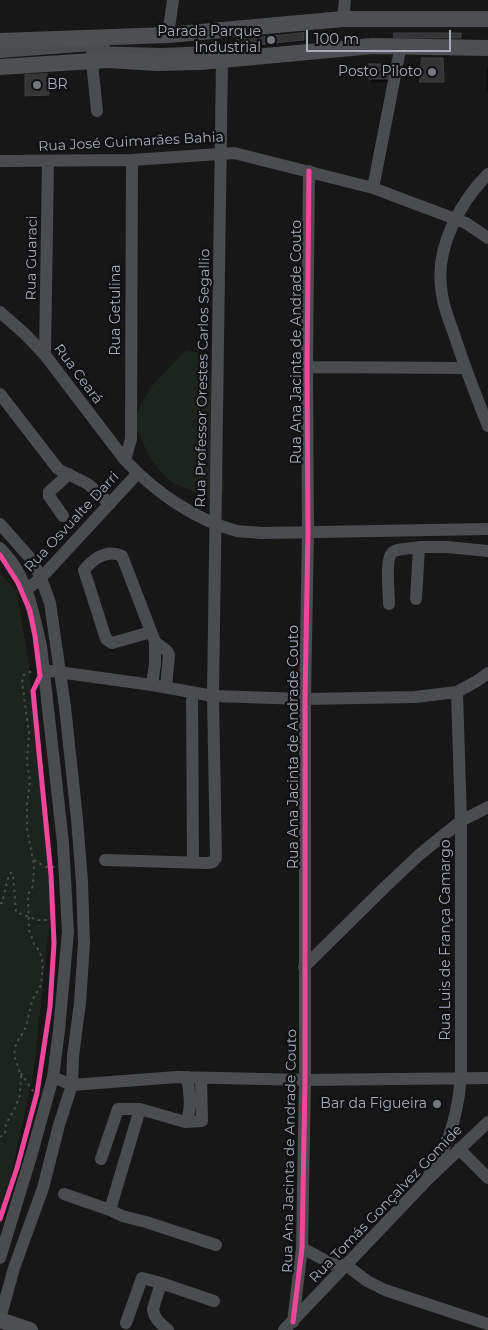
<!DOCTYPE html>
<html>
<head>
<meta charset="utf-8">
<style>
	body { margin:0 }
	#map { position:relative; width:488px; height:1330px; overflow:hidden; background:#171717; font-family:Montserrat,sans-serif }
	canvas { display:block }
	.scale { position:absolute; left:306px; top:30px; width:145px; height:22px; box-sizing:border-box; border:2px solid #a8adb8; border-top:0; padding-left:6px; font-size:15px; line-height:18px; white-space:nowrap; color:#a8adb8; -webkit-text-stroke:4px #111113; paint-order:stroke }
</style>
</head>
<body>
<div id="map">
<canvas width="488" height="1330"></canvas>
<div class="scale">100 m</div>
</div>
<script>
const ctx = document.querySelector('canvas').getContext('2d');
ctx.lineJoin = 'round';
function fill(path, color) {
  ctx.fillStyle = color;
  ctx.fill(path, 'evenodd');
}
function strokePath(path, color, width, dash) {
  ctx.strokeStyle = color;
  ctx.lineWidth = width;
  ctx.lineCap = dash ? 'butt' : 'round';
  ctx.setLineDash(dash || []);
  ctx.stroke(path);
}
function write(font, color, halo, rows, align = 'center') {
  ctx.font = font + ' Montserrat,sans-serif';
  ctx.lineWidth = 4.5;
  ctx.setLineDash([]);
  ctx.textBaseline = 'middle';
  ctx.strokeStyle = halo;
  ctx.fillStyle = color;
  for (const [text, x, y, turn = 0] of rows) {
    ctx.save();
    ctx.translate(x, y);
    ctx.rotate((+turn || 0) * Math.PI / 180);
    ctx.textAlign = isNaN(turn) ? turn : align;
    if (halo) ctx.strokeText(text, 0, 0);
    ctx.fillText(text, 0, 0);
    ctx.restore();
  }
}
fill(new Path2D(`
	M186,350L203,354L209,368L224,485L221,504L171,482L159,470L150,458L137,430V414L143,400L151,387Z
	M0,574L17,591L30,672L51,907L34,1070L0,1227Z`), '#1d241e');
fill(new Path2D(`
	M461,34V39H396L395,38Z
	M304,36V41L240,48L239,46Z
	M443,59L444,83H422L421,82Z
	M370,65H388L390,69V82L372,83L370,79Z
	M487,67H488V92L486,89Z
	M47,75L49,96L27,97L26,95Z`), '#0007');
const building = new Path2D(`
	M304,33V40L238,47L237,40Z
	M394,33H461V38H394Z
	M422,58H443L444,82H420Z
	M368,64H388L389,79H369Z
	M47,74L49,95L25,96V75Z`);
fill(building, '#353536');
strokePath(building, '#3f4043', 1);
strokePath(new Path2D(`
	M34,860L46,867H55
	M0,903H2L9,874L11,873L13,874L16,912L38,920H53
	M21,1073L32,1090L38,1093
	M0,1137L5,1134L6,1124L15,1108L20,1095L21,1076L14,1055L16,1044L26,1027L32,1001L41,985L43,964L40,952L34,944L29,930L28,894L33,886L34,865L27,829V805L30,781L27,762L29,733L22,682L24,675L32,671`), '#4d4e52', 2, [2.5, 4]);
strokePath(new Path2D(`
	M343,19L345,0
	M168,35L173,0
	M0,52L104,44
	M92,52L162,54L235,51
	M92,62L97,111
	M0,161L132,160L234,153L373,188L466,223L488,238
	M488,174C461,201 436,246 441,286C442,302 448,318 454,334C464,365 476,396 488,426
	M373,188L401,45
	M0,312L25,334L45,355L125,460C155,492 195,520 237,531C245,532 253,532 261,533L488,529
	M45,355L48,162
	M307,367L465,368
	M0,394L58,469L88,484L110,504
	M125,460L131,439L132,160
	M63,516L49,496V492L69,474
	M0,524L31,559L41,578L50,603L65,707L77,819L82,882L84,943L80,1003L73,1056L72,1085L59,1125L43,1188L14,1268L0,1319
	M0,548C6,555 13,562 17,570C30,593 35,620 41,646L63,843L68,932L59,1030L53,1077L32,1153L0,1258
	M26,590L41,578L138,473
	M416,599L419,547H447L488,551
	M389,604C389,594 385,559 392,553C397,548 412,549 419,547
	M151,632L112,643L106,639L84,570C94,558 107,549 122,556L155,642V664L152,685
	M155,642L167,651L169,655L166,687
	M51,671L152,685L213,696L305,699L415,697L457,692L477,681L488,673
	M192,692L193,863
	M105,860L207,863L213,862L216,858L213,696L222,60
	M304,967L384,888L419,855L461,821L488,807
	M53,1077L72,1085L177,1077L305,1080L488,1078
	M201,1078L202,1121L185,1122L140,1109L110,1210L122,1216L146,1222L216,1245
	M185,1122C193,1111 189,1090 187,1077
	M459,1149L488,1178
	M101,1159L118,1109H140
	M426,1181C433,1168 440,1156 446,1143C455,1123 459,1098 461,1077V821L457,692
	M64,1194L110,1210
	M302,1248L332,1264L346,1265L367,1281L385,1290L488,1324
	M293,1322L302,1248L305,1080V699L308,532L307,367L309,171
	M126,1323L142,1278L161,1283
	M168,1330C161,1324 154,1319 153,1309L161,1283L214,1301
	M284,1330L426,1181L488,1122`), '#4b4c50', 12);
strokePath(new Path2D(`
	M0,41L168,35L343,19H488
	M0,67L108,60L157,63L200,62L373,46L488,48
	M0,1320L30,1330`), '#4d4f52', 16);
strokePath(new Path2D(`
	M0,555L18,583L30,611L35,636L40,676L33,691L51,875L54,943L50,1007L37,1093L17,1168L0,1219
	M293,1322L302,1248L305,1080V699L308,532L307,367L309,171`), '#ed469a', 5);
for (const [x, y, r, color] of [
	[271,40,5,"#757880"],
	[432,72,5,"#757880"],
	[37,85,5,"#757880"],
	[437,1104,5,"#757880"]
]) {
  const dot = new Path2D();
  dot.arc(x, y, r, 0, 2 * Math.PI);
  ctx.fillStyle = color;
  ctx.fill(dot);
  strokePath(dot, '#111113', 2);
}
write('14px', '#a8adb8', '#111113', [
	["Parada Parque",261,32],
	["Industrial",261,48],
	["Posto Piloto",422,72],
	["BR",47,85,"left"],
	["Bar da Figueira",427,1104]
], 'right');
write('14px', '#a8adb8', '#111113', [
	["Rua José Guimarães Bahia",131,142,-3],
	["Rua Guaraci",32,258,-89],
	["Rua Getulina",116,310,-90],
	["Rua Ana Jacinta de Andrade Couto",297,342,-90],
	["Rua Ceará",78,374,53],
	["Rua Professor Orestes Carlos Segallio",203,378,-89],
	["Rua Osvualte Darri",72,522,-47],
	["Rua Ana Jacinta de Andrade Couto",294,747,-90],
	["Rua Luis de França Camargo",446,940,-90],
	["Rua Ana Jacinta de Andrade Couto",290,1151,-89],
	["Rua Tomás Gonçalvez Gomide",386,1204,-46]
]);
</script>
</body>
</html>
